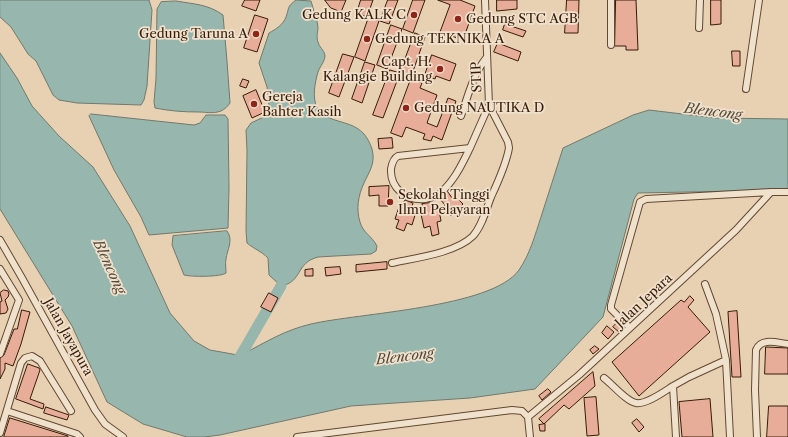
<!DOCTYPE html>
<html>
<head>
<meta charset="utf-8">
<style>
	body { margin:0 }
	canvas { display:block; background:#e8d1b2 }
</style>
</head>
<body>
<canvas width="788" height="437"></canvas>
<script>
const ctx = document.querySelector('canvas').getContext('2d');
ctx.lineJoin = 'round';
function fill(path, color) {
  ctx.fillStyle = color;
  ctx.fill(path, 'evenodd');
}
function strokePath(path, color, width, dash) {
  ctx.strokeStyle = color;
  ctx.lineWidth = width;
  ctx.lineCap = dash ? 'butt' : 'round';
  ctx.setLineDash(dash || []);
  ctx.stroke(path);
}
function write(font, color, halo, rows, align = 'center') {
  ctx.font = font + ' "Libre Caslon Text",serif';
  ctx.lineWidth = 3.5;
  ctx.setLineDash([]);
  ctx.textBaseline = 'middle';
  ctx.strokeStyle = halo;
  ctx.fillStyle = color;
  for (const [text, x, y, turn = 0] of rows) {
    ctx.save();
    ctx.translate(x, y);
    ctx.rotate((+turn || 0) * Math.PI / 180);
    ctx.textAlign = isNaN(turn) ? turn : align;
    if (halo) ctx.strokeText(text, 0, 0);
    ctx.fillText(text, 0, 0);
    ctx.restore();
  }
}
const water = new Path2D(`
	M0,0H149L152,10L147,86L144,100L141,105L77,103L59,100L53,95L36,61L28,54L11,27L0,17Z
	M296,0L311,1C313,9 317,18 318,27C318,32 316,37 318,42C319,47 324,50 325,55C325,62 320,66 318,72C315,82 312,98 317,107C330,129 361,114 372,149C376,163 369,172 364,183C358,196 356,209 360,222C363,233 372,236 377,246L376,251L371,254L318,257C295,263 303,282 281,286L269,275L268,258C261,251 254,249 247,243L246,231L247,150L246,130L251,123L268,115L269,105L267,87L259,63L269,33C276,29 283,25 286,17C290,6 286,8 296,0Z
	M176,1C193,4 208,4 223,15L227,61L230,103C227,107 225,109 221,111C213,114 206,112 199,112C183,112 170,111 155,108L154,102L156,78L157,9L161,2Z
	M0,53L17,78L32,106L59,136L93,167L130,226L170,313L194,341L210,350L238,355L243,354C266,342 285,330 311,324C358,313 492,308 519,270C530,254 535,235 541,217C548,194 556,171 563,148L633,115L649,110L716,118L788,119V190L638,193L634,199L603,317L535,389L470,398L351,406L220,435L204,437H187L143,424L107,402L72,326L0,209Z
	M91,114L194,125L200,123L206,115H225L228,119L229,187L228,228L149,235L141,217L114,170L89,116Z
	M227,231C234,240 227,250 226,259C225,264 226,268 226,273C221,277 192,277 184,275L172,245L173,236Z`);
fill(water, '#97b7ae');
strokePath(water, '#71796c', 1);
strokePath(new Path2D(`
	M234,367L281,286`), '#97b7ae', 11);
const building = new Path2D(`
	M245,0H260L256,11L242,6Z
	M325,0H346L341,12L331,8Z
	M361,0H373L367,17L357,13Z
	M388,0H398L389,24L380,21Z
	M413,0H425L413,33L403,29Z
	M438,0H460L475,6L463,40L440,32L450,5Z
	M497,0H517V9L497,11Z
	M567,0H579L578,33H565Z
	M616,0H636L638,50H626V46H615Z
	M711,0H721V24L711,25Z
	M255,15L268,19L257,52L244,48Z
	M369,17L379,21L365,61L355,57Z
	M505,24L526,31L523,37L503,30Z
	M391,25L402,29L387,69L377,65Z
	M415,33L425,37L411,77L400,73Z
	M498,43L521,52L518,61L494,52Z
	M732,51H740V66H733Z
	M343,54L354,57L339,97L329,93Z
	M432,55L456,64L450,81L436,76L435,79L425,75Z
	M365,62L375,65L362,103L352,99Z
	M390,70L400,73L383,118L373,115Z
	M243,79L249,81L246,88L240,86Z
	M411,79L422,83L420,88L437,95L427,123L437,127L448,98L456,101L442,140L433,136L431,141L423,139L425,134L406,127L402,137L391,133Z
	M256,90L265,112L252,118L243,96Z
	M392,138L393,148L379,149L378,139Z
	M389,186L388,206H379V195L369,196V187Z
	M448,192L452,198L455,196L463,204L451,216L443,207L445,205L440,199Z
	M405,200L413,203L411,210L416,212L412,225L407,223L404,231L396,228L399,220L395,219L399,207L402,208Z
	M430,203L432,211L439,210L441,221L437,222L439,234L432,236L430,226L424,228L421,214L425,215L422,204Z
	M387,262V269L356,272V265Z
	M340,267L341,274L326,276L325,268Z
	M313,269V276H305V270Z
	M4,290L8,291L9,294L8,297L5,300L8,309L6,313L0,314V302L2,301L0,293Z
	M269,293L278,298L271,312L261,307Z
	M690,296L694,300L688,307L710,332L639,396L612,362L681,300L684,302Z
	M22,310L30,312L21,344L13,366L5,363V369L0,379V358L4,355L14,329H17Z
	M737,311L741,377H732L728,312Z
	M618,322L623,328L619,332L613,327Z
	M607,326L614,332L608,339L602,333Z
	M595,346L599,349L593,354L590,350Z
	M766,347L788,348V374H765Z
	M28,364L39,368L40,370L30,399L44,404L43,409L16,399Z
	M593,372L595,386L569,409L564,405L544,424L539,419Z
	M548,389L551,392L542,400L539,396Z
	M596,397L599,435L587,436L584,398Z
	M710,399L713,437H682L679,402Z
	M769,406H788V437H767Z
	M46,407L69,415L67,420L44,413Z
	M10,418L68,436V437H4Z
	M637,419L644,427L639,432L632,423Z
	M545,424V431H540L539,425Z`);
fill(building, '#e7ad98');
strokePath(building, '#371b08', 1);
const minor = new Path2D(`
	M611,0V45
	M699,28L700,0
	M746,89L759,0
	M461,116C468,96 473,74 487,57
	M470,148C462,164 454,182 439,194C436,197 430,198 425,199C406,201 390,188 391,169C392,163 394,158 398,156L470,148L489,105L485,0
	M0,240L22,278L95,410L105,424L123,437
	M392,263C415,258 456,253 473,236C482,226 486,210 491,197C498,182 506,165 509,148L508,142L489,105
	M0,269L19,300L0,354
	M705,284L716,314L726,360L730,437
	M630,328L611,309V305L640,202L646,199L771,192
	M604,378C612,384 627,402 636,403C646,405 665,391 673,386
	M7,411L77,434L80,437
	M0,433L21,363L25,358L32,356L40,361L71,411
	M297,437L512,410L522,411L528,417
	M530,437L528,417L579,375L736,230L771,192H788
	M676,437L673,386L689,377L726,360
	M757,437L755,390L756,350C761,337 778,343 788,344`);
strokePath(minor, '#634832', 8);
strokePath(minor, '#f0e1cd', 6);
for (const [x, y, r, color] of [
	[414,15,4,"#8f2418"],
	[458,19,4,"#8f2418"],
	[256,34,4,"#8f2418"],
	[367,39,4,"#8f2418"],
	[440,69,4,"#8f2418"],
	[254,104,4,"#8f2418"],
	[406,108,4,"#8f2418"],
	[390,202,4,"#8f2418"]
]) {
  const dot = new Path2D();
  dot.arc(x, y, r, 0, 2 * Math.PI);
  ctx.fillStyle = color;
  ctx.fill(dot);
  strokePath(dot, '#f0e1cd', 1.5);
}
write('13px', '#371b08', '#f0e1cd', [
	["Gedung KALK C",406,15,"right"],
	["Gedung STC AGB",466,19],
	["Gedung Taruna A",248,34,"right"],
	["Gedung TEKNIKA A",375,39],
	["Capt. H.",432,62,"right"],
	["Kalangie Building",432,77,"right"],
	["Gereja",262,97],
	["Bahter Kasih",262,112],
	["Gedung NAUTIKA D",414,108],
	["Sekolah Tinggi",398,195],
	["Ilmu Pelayaran",398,210]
], 'left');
write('13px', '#371b08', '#f0e1cd', [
	["STIP",477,77,-93],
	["Jalan Jepara",644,301,-43],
	["Jalan Jayapura",68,337,61]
]);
write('italic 14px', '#544a3a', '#f0e1cd', [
	["Blencong",713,112,7],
	["Blencong",109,267,65],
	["Blencong",405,357,-7]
]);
</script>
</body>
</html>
